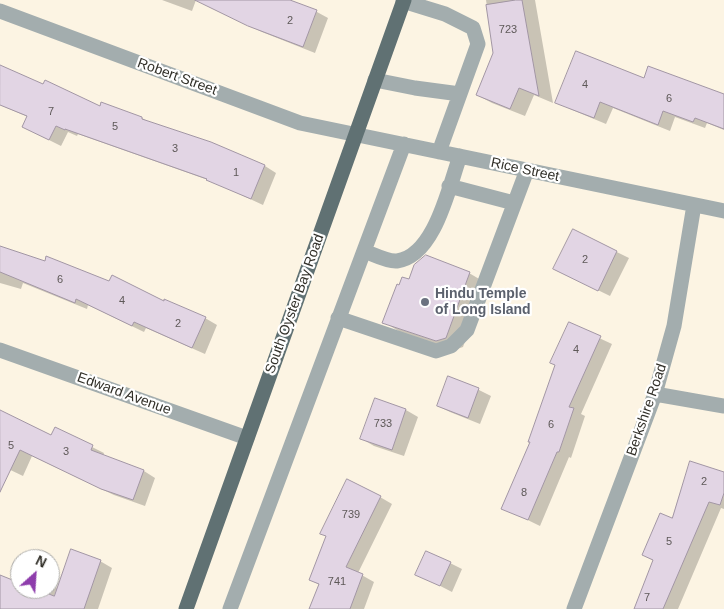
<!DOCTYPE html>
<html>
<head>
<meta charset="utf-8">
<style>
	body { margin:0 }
	#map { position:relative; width:724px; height:609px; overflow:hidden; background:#fcf4e3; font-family:Arial,sans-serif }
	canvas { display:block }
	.north { position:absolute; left:10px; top:549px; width:50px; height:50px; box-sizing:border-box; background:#fff; border:1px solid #adaca9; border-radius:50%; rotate:26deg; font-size:14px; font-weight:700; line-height:20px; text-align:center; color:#323029 }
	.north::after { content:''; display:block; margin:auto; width:18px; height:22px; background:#8e3dac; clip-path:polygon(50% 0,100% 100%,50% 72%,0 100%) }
</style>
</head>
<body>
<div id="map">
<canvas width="724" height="609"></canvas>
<div class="north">N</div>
</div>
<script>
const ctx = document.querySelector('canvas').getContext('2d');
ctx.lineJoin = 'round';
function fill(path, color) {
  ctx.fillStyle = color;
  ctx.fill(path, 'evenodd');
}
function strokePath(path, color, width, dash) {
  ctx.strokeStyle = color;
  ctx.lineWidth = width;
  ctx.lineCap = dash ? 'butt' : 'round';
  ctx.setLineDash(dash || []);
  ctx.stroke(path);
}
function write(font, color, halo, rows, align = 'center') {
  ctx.font = font + ' Arial,sans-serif';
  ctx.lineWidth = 4.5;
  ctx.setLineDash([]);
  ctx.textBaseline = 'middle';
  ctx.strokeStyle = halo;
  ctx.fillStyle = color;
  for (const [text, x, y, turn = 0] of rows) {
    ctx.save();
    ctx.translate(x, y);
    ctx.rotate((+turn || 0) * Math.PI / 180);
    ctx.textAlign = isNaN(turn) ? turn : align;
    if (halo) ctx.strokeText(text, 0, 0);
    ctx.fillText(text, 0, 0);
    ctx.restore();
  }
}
fill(new Path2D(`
	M162,0H287L317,12L328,18L315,53L262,32L196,0L192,11Z
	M486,0H535L553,103L534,95L525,116L492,103L477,95L494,53Z
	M0,67L100,108L142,118L149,122L211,143L265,166L276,173L263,205L211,181L78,134L77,136L68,132L61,146L35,133L28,117L0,105Z
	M645,80L724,96V130L707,123L705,128L675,117L670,131L613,108L606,124L570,109L558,102Z
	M574,231L629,258L610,296L567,275Z
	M0,247L164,302L205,318L217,325L205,354L146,328L144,332L88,305L87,309L23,283L21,289L0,283Z
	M469,273L486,283L463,347L454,350L400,332L384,322L409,281Z
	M569,324L612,344L581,414L585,416L571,458L569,457L540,526L503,508L532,442Z
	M449,378L479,390L491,396L480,424L450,412L438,406Z
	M376,400L406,410L418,417L404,456L374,446L362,439Z
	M0,412L52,437L56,429L104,453L103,456L144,471L155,478L145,506L114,495L32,456L23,476L0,465Z
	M724,473V509L721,508L678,609H635L654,561L643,555L673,520Z
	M380,497L392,504L358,573L374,582L364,609H311L320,585L310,580Z
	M100,561L112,568L98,609H0V577L20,584V589H50V585L58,588Z
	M450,563L462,569L452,592L417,574Z`), '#0003');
const building = new Path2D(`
	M195,0H290L317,10L303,47L248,26Z
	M516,0H522L539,96L519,88L510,109L476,95L493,53L486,5Z
	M576,51L644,78L648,66L724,94V129L695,118L693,122L663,111L658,125L600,102L594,118L555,103Z
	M0,65L43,84L45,80L100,106L101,102L142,117V119L211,142L265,165L251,199L206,180L207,179L65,129V130L56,126L49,140L22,127L27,116L0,105Z
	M573,229L617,251L598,291L553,269Z
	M0,246L45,261L46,256L109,281L112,275L164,301V299L206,317L192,348L134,322L132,326L76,299L75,303L0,272Z
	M426,255L470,272L446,338L436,341L382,323L397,284L399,285L402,277L409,279L414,265Z
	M569,322L601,336L569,407L574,408L559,452H557L528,520L501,509L530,442H528L555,365L550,363Z
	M448,376L479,388L468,418L437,406Z
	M375,398L406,409L392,450L360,439Z
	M0,410L51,435L55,427L93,445L91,450L144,470L133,500L101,489L20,450L0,492Z
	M690,461L724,472V493L720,505L709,502L663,609H634L653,560L642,555L660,513L672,518Z
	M347,479L381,496L346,567L363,574L350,609H309L319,584L309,580L326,536L320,534Z
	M71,549L101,560L84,609H0V575L20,583V589H36L54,596Z
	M426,551L451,562L440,586L415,575Z`);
fill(building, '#e2d5e4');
strokePath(building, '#a296a4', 1);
strokePath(new Path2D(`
	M403,1L445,14L473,28L478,44L439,152
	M0,11L300,123L724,211
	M375,80L415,88L460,94
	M449,186L514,203
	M364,251C373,254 387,262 397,261C435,256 449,186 460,156
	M338,318L436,351L451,346L467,330L527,170
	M0,350L247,438
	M655,394L724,406
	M230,609L404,144
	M574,609L655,394L674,326L694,205`), '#a3adae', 15);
strokePath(new Path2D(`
	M186,609L404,0`), '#607173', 15);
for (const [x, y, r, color] of [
	[425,302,5,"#6b7280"]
]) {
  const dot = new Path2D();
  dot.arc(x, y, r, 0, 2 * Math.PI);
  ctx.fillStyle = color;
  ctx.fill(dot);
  strokePath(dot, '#fff', 2);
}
write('11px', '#5e5958', null, [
	["2",290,21],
	["723",508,30],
	["4",585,85],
	["6",669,99],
	["7",51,112],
	["5",115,127],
	["3",175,149],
	["1",236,173],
	["2",585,260],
	["6",60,280],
	["4",122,301],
	["2",178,324],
	["4",576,350],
	["733",383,424],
	["6",551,425],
	["5",11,446],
	["3",66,452],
	["2",704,482],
	["8",524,493],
	["739",351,515],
	["5",669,542],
	["741",337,582],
	["7",647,598]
]);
write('14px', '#323029', '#fff', [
	["Robert Street",177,77,20],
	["Rice Street",525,170,12],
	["South Oyster Bay Road",295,304,-70],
	["Edward Avenue",124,394,20],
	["Berkshire Road",647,410,-71]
]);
write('bold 14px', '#5b616d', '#fff', [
	["Hindu Temple",435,294],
	["of Long Island",435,310]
], 'left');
</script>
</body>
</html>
